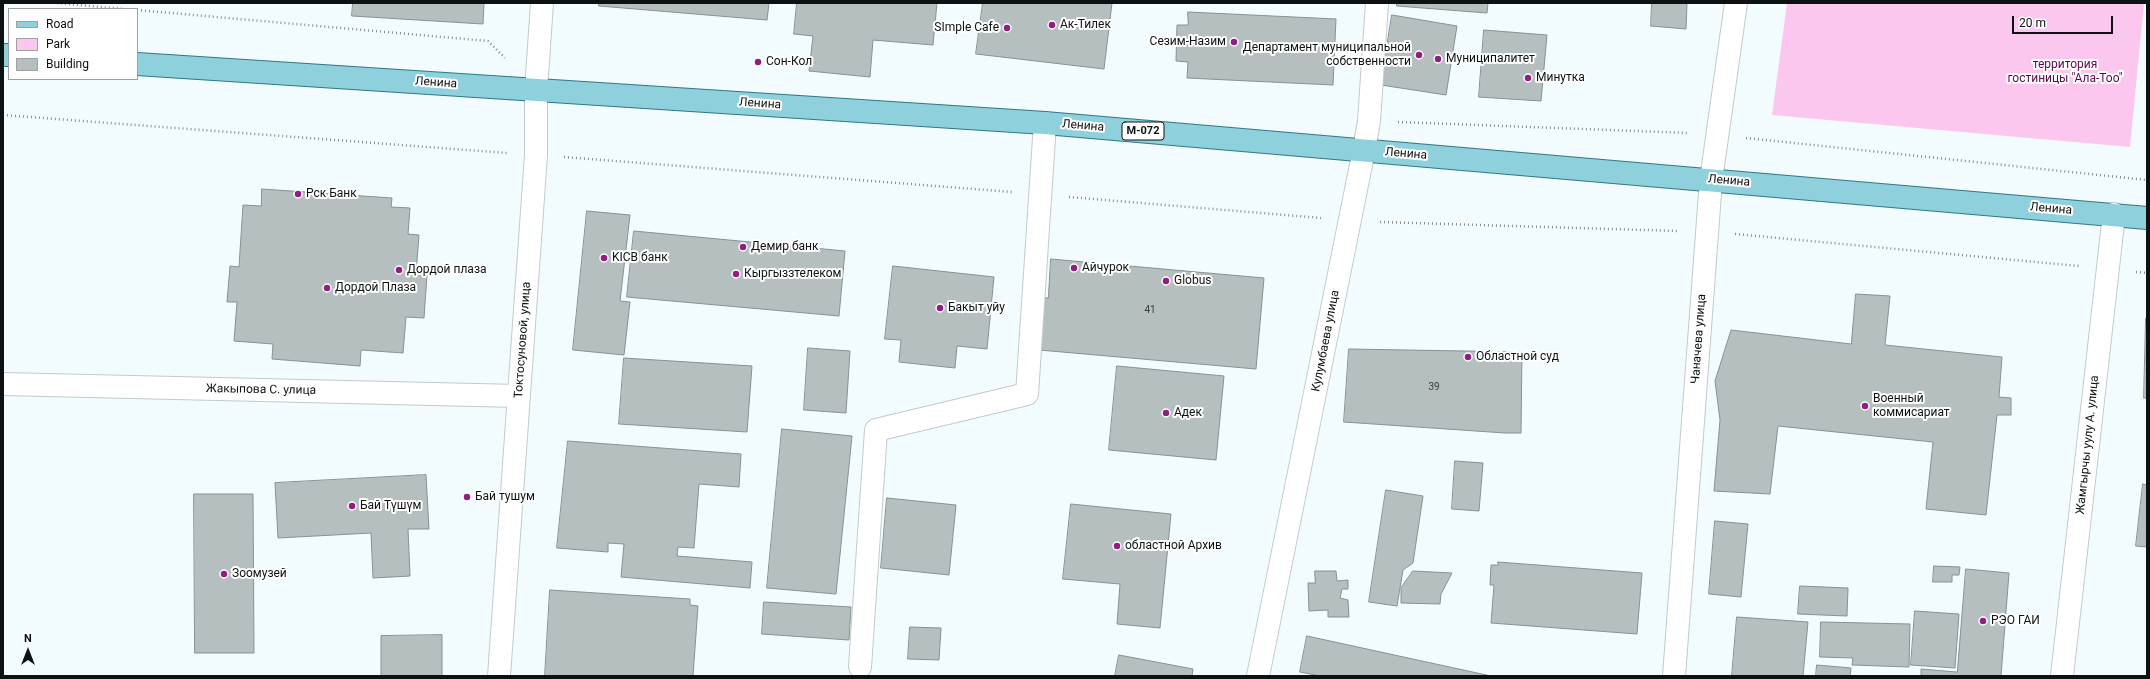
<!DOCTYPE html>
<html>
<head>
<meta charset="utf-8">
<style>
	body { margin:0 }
	#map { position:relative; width:2150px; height:679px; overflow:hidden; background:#f2fbfd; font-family:Roboto,sans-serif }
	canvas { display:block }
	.frame { position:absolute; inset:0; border:4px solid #0e1111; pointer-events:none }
	.legend { position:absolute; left:8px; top:8px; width:130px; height:72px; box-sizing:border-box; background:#fff; border:1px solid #9fa0a0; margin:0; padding:5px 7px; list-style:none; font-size:12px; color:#0e1111 }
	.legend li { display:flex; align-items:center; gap:8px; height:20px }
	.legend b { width:20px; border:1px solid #9fa0a0 }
	.north { position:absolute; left:8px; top:631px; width:40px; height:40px; -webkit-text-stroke:3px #fff; paint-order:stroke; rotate:0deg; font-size:11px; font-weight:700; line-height:16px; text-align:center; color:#0e1111 }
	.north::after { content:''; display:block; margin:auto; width:14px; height:18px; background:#0e1111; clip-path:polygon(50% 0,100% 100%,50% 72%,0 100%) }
	.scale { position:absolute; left:2012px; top:16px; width:101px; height:18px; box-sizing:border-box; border:2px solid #0e1111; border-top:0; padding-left:5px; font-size:12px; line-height:14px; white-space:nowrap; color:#0e1111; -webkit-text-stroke:3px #fff; paint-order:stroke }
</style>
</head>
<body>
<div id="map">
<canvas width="2150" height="679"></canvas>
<div class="frame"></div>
<ul class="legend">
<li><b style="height:5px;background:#8ed0dc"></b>Road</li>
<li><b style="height:11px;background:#fcc7ef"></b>Park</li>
<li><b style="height:11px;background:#b6bfc0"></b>Building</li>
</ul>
<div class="north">N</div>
<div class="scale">20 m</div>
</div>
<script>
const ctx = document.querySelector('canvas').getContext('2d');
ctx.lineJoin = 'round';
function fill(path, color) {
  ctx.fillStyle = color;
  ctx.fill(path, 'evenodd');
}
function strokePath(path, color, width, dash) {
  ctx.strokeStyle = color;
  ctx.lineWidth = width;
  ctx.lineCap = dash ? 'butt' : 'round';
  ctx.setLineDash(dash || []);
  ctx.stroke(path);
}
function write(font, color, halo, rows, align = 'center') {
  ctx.font = font + ' Roboto,sans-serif';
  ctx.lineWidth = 4;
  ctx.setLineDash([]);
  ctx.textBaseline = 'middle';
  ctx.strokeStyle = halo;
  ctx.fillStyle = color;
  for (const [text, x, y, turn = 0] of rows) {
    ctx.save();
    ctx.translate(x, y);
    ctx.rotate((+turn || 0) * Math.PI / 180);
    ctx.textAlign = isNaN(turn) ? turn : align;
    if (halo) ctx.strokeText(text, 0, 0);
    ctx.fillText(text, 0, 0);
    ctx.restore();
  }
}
fill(new Path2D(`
	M1787,3H2144L2130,147L1772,115Z`), '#fcc7ef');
const building = new Path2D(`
	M353,3H484L483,24L352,16Z
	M599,3H769L767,20L599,6Z
	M797,3H937L933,45L873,40L870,77L809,71L813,36L794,34Z
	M983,3H1112L1104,69L976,54Z
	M1397,3H1488L1487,13L1397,6Z
	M1652,3H1687L1686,29L1651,26Z
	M1188,12L1336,19L1333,85L1187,78L1188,62L1176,61L1177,25H1188Z
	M1392,15L1457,26L1446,95L1381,85Z
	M1484,30L1547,35L1541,101L1479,97Z
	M262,189L392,198L391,207L410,208L408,234L419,235L416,274L427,275L424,318L406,317L403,353L361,350L360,366L272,359L273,344L234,341L237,302H227L230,266L239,267L243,205L261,206Z
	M587,211L630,215L620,301L630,302L624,355L573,350Z
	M634,231L845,251L839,316L627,297Z
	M1051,259L1264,278L1256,369L1039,350V297L1048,298Z
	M893,266L994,277L987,349L957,346L955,368L899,362L901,340L885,339Z
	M1856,294L1890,296L1885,345L2002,357L1999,397L2011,398V415H1997L1986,515L1926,509L1933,442L1778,426L1770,494L1714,491L1720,420L1715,381L1731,330L1851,344Z
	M2146,318H2147V398H2144Z
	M808,348L850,351L846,413L804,410Z
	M1349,349L1522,352L1521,433H1505L1344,422Z
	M624,358L752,366L747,432L619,424Z
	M1117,366L1224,376L1216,460L1109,450Z
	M782,429L852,436L836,594L767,588Z
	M568,441L741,454L739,487L699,484L694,548L678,547L677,556L752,562L750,588L621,577L624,544L608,543V552L557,548Z
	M1455,461L1483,463L1479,511L1452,509Z
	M426,475L429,529H408L410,576L373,578L371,533L278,538L275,483Z
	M2143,484L2147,485V547L2136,546Z
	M1386,490L1423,496L1413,563L1403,570L1397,606L1369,602Z
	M194,494H253L254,653H195Z
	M887,498L956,505L949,575L881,568Z
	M1071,504L1171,514L1160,628L1117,624L1120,584L1063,579Z
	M1715,521L1748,524L1741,597L1709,594Z
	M1498,562L1642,573L1637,634L1491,623L1494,585H1490L1491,565H1498Z
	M1934,566L1960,567L1959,575H1952V582H1933Z
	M1966,569L2009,573L2001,676H1921V669L1957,672Z
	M1315,571H1336L1337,581L1348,580V589H1342L1340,598L1348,600L1349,617H1328V610L1309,611L1308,583H1315Z
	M1413,571L1452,573L1441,594L1440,604L1401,603V588Z
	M1800,586L1848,588L1847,616L1798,614Z
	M550,590L690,599V605L698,606L693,676H545Z
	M764,602L851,607L849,640L762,634Z
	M1915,611L1959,614L1955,668L1911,665Z
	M1737,617L1808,622L1803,676H1732Z
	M1821,622L1910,624L1909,667L1852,665L1853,658L1820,657Z
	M910,627L941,628L939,660L908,659Z
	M442,635V676H381V636Z
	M1307,636L1491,676H1320L1300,672Z
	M1119,655L1193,669L1192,676H1115Z
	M1817,665L1851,668L1850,676H1816Z`);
fill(building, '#b6bfc0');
strokePath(building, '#889092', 1);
const minor = new Path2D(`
	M3,384L519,396
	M860,667L876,430L1027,394L1045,123
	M499,676L536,155V90L542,3
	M1258,676L1364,150L1369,121L1377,3
	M1674,676L1711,180L1736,3
	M2062,676L2114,214`);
const major = new Path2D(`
	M3,55H9
	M137,64L1045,123L2147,218`);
strokePath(minor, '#c2cbcc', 24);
strokePath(major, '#307885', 24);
strokePath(new Path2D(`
	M57,3L124,9
	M137,10L488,41L505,58
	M3,115L507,153
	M1398,122L1689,133
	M1746,138L2147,180
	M564,157L1012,192
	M1069,197L1321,218
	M1380,222L1678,231
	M1735,234L2079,266
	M2136,272L2147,273`), '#868d8e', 2.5, [1, 3]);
strokePath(minor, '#fff', 22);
strokePath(major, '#8ed0dc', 22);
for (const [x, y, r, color] of [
	[1052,25,4,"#901f7f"],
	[1007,28,4,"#901f7f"],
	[1234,42,4,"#901f7f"],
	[1419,55,4,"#901f7f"],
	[1438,59,4,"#901f7f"],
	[758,62,4,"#901f7f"],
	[1528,78,4,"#901f7f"],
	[298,194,4,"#901f7f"],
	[743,247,4,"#901f7f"],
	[604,258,4,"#901f7f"],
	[1074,268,4,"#901f7f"],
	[399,270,4,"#901f7f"],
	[736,274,4,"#901f7f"],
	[1166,281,4,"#901f7f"],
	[327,288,4,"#901f7f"],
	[940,308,4,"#901f7f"],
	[1468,357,4,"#901f7f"],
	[1865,406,4,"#901f7f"],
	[1166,413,4,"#901f7f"],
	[467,497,4,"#901f7f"],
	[352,506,4,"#901f7f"],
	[1117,546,4,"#901f7f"],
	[224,574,4,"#901f7f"],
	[1983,621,4,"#901f7f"]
]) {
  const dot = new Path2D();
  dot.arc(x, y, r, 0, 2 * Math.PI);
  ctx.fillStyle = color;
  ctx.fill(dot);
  strokePath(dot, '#fff', 1.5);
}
write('10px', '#383c3d', null, [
	["41",1150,310],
	["39",1434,387]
]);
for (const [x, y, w] of [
	[1143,131,42]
]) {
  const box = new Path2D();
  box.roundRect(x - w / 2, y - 9, w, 18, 3);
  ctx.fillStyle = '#fff';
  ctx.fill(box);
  strokePath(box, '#0e1111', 1);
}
write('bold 11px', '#0e1111', null, [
	["М-072",1143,131]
]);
write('12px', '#0e1111', '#fff', [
	["Ак-Тилек",1060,25],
	["SImple Cafe",999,28,"right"],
	["Сезим-Назим",1226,42,"right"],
	["Департамент муниципальной",1411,48,"right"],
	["собственности",1411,62,"right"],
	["Муниципалитет",1446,59],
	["Сон-Кол",766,62],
	["Минутка",1536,78],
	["Рск Банк",306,194],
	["Демир банк",751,247],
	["KICB банк",612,258],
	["Айчурок",1082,268],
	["Дордой плаза",407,270],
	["Кыргыззтелеком",744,274],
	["Globus",1174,281],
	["Дордой Плаза",335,288],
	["Бакыт уйу",948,308],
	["Областной суд",1476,357],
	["Военный",1873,399],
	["коммисариат",1873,413],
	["Адек",1174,413],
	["Бай тушум",475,497],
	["Бай Түшүм",360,506],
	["областной Архив",1125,546],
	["Зоомузей",232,574],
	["РЭО ГАИ",1991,621]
], 'left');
write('12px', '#5d0651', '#fff', [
	["территория",2065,65],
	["гостиницы \"Ала-Тоо\"",2065,79]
]);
write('12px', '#0e1111', '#fff', [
	["Ленина",436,83,4],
	["Ленина",760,104,4],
	["Ленина",1083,126,5],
	["Ленина",1406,154,5],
	["Ленина",1729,181,5],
	["Ленина",2051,209,5],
	["Чаначева улица",1699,339,-86],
	["Токтосуновой, улица",523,340,-86],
	["Кулумбаева улица",1326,341,-79],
	["Жакыпова С. улица",261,390,1],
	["Жамгырчы уулу А. улица",2088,445,-84]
]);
</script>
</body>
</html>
